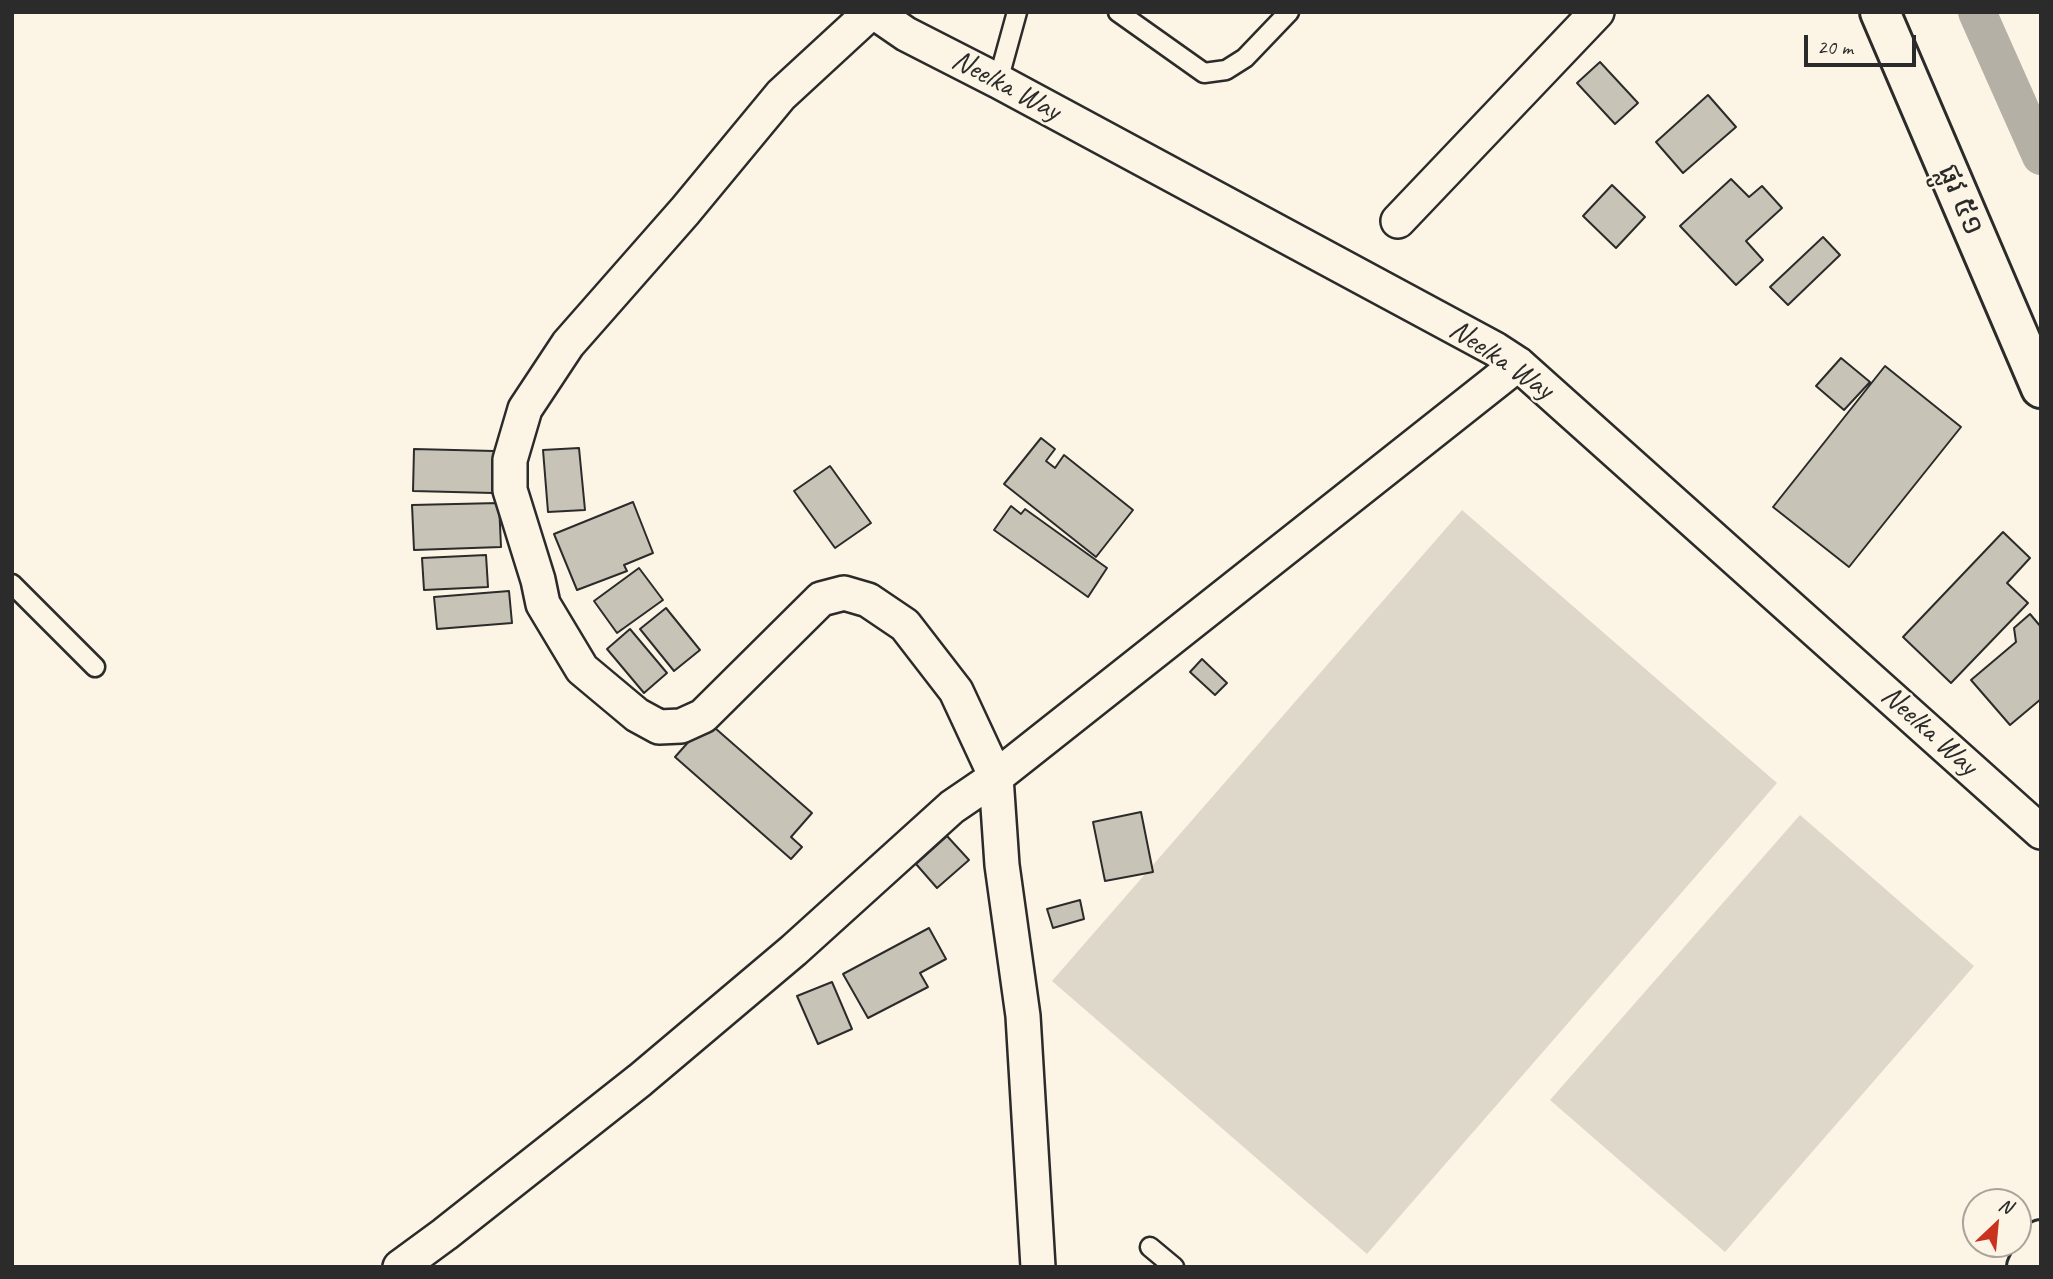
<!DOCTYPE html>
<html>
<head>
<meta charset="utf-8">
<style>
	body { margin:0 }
	#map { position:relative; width:2053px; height:1279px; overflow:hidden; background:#fcf5e5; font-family:Caveat,sans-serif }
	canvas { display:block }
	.frame { position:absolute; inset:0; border:14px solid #2b2b2b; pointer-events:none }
	.north { position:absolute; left:1962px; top:1188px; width:70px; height:70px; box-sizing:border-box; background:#fcf5e5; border:2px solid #a8a49b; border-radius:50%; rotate:26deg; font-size:19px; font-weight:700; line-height:28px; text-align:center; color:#2b2b2b }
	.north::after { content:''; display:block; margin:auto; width:24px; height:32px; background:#c8321e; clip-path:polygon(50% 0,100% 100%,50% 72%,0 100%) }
	.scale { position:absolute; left:1804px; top:35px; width:112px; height:32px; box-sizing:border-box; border:4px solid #2b2b2b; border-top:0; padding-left:9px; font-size:21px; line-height:24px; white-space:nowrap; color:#2b2b2b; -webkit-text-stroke:5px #fcf5e5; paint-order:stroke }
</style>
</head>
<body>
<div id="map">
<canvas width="2053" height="1279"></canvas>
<div class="frame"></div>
<div class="north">N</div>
<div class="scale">20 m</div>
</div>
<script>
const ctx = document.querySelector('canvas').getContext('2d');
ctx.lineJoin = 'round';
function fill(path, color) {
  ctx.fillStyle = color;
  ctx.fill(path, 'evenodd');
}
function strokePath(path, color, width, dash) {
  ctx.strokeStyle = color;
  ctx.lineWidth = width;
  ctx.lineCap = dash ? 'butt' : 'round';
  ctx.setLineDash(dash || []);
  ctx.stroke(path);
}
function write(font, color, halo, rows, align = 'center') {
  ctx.font = font + ' Caveat,"Noto Sans Khmer",sans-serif';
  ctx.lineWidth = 5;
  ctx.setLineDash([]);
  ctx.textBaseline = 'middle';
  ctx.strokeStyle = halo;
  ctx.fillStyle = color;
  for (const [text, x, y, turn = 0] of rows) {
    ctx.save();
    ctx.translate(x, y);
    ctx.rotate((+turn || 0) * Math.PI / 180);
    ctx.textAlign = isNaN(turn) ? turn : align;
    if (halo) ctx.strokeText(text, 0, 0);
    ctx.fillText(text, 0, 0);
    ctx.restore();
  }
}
fill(new Path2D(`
	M1462,510L1777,783L1367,1254L1052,981Z
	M1800,815L1974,966L1725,1252L1550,1100Z`), '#ded8ca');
strokePath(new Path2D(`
	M1977,12L2041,156`), '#b4b0a5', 38);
const building = new Path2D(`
	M1600,62L1638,103L1615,124L1577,83Z
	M1708,95L1736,127L1683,173L1656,142Z
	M1731,179L1749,197L1762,186L1782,208L1746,241L1763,260L1736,285L1680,226Z
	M1612,185L1645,217L1616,248L1583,216Z
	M1823,237L1840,255L1788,305L1770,287Z
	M1841,358L1870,382L1844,410L1816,386Z
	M1885,366L1961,427L1849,567L1773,507Z
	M1041,438L1055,449L1046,461L1055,468L1064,455L1133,510L1096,557L1004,484Z
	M579,448L585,510L548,512L543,450Z
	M414,449L494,451L493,493L413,491Z
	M830,466L871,523L835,548L794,491Z
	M633,502L653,553L624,565L627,571L577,590L554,534Z
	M499,503L501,547L414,550L412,505Z
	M1011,506L1021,514L1025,509L1107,568L1088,597L994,530Z
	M2003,532L2030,558L2007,583L2028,603L1951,683L1903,637Z
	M486,555L488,587L424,590L422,558Z
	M639,568L663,600L617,633L594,601Z
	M509,591L512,623L437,629L434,597Z
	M666,608L700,650L674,671L640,629Z
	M2030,614L2041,627V699L2010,725L1971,680L2016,642L2014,628Z
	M630,629L667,673L644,693L607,649Z
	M1202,659L1227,683L1215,695L1190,672Z
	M707,721L812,813L791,837L802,847L791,859L675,757Z
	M1141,812L1153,872L1105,881L1093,822Z
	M947,836L969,860L937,888L916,864Z
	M1080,900L1084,919L1053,928L1047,909Z
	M929,928L946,959L920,973L928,987L868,1018L843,974Z
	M832,982L852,1029L818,1044L797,996Z`);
fill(building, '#c8c3b7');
strokePath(building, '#2b2b2b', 2);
const lane = new Path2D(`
	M1118,12L1204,73L1226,70L1245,58L1289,12
	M998,81L1017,12
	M12,584L95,667
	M1150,1247L1174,1267`);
const street = new Path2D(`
	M871,12L781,95L685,211L568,344L525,409L510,460V490L538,580L543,604L582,669L637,715L659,727L681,726L703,716L821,599L844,593L868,600L905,625L956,691L996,777L1002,865L1023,1016L1038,1267
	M874,12L906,34L998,81L1495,349L1518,364L2041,832
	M1398,221L1597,12
	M400,1267L445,1234L640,1080L794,950L952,807L996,777L1518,364`);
const secondary = new Path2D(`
	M1880,12L2041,388`);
const highway = new Path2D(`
	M2027,1267L2041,1240`);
strokePath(lane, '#2b2b2b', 23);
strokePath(street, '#2b2b2b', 38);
strokePath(secondary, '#2b2b2b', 44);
strokePath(highway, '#2b2b2b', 44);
strokePath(lane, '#fcf5e5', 18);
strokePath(street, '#fcf5e5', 33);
strokePath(secondary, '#fcf5e5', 38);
strokePath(highway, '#fcf5e5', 38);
write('30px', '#2b2b2b', '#fcf5e5', [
	["Neelka Way",1006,86,28],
	["ផ្លូវ ៥១",1960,200,67],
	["Neelka Way",1501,360,34],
	["Neelka Way",1929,731,42]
]);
</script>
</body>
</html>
